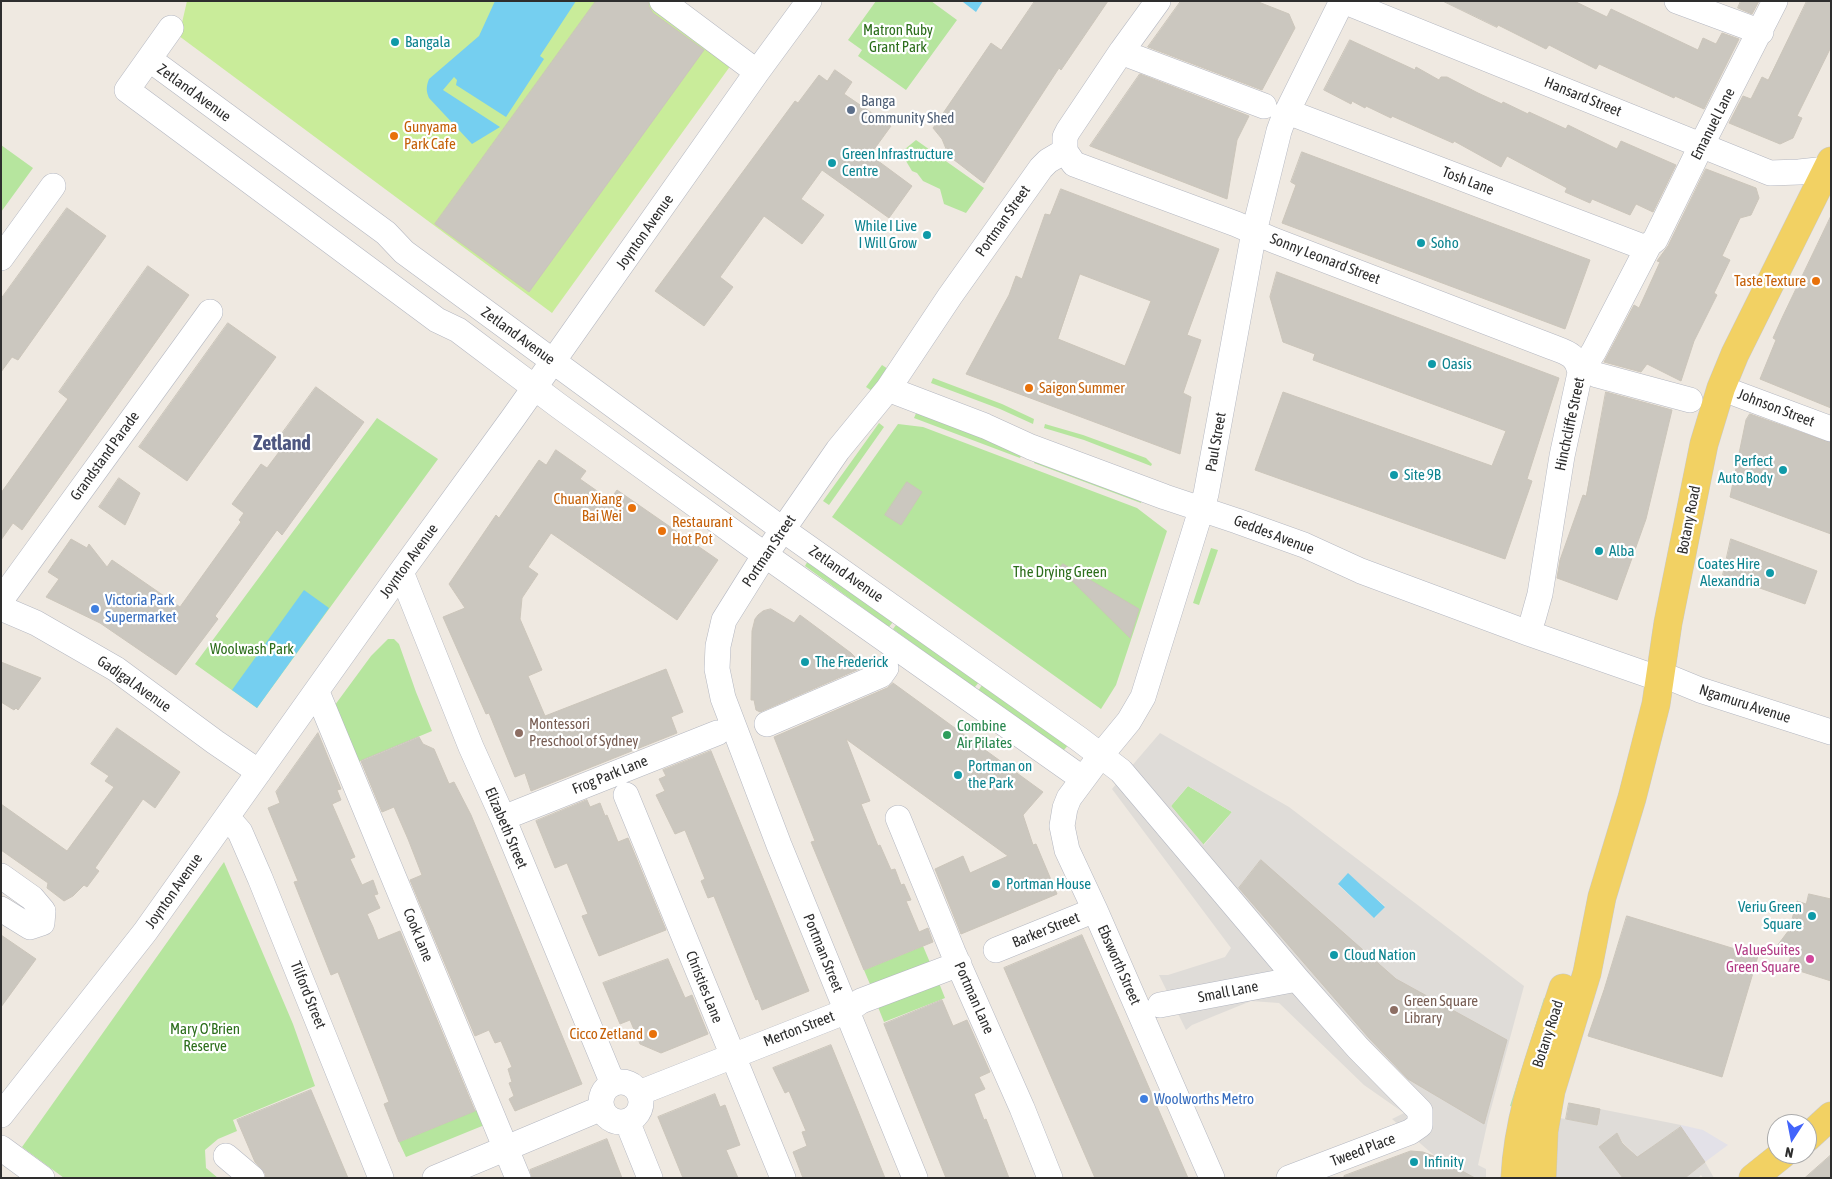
<!DOCTYPE html>
<html>
<head>
<meta charset="utf-8">
<style>
	body { margin:0 }
	#map { position:relative; width:1832px; height:1179px; overflow:hidden; background:#efe9e1; font-family:"Asap Condensed",sans-serif }
	canvas { display:block }
	.frame { position:absolute; inset:0; border:2px solid #2e2e2e; pointer-events:none }
	.north { position:absolute; left:1767px; top:1114px; width:50px; height:50px; box-sizing:border-box; background:#fff; border:1px solid #ababab; border-radius:50%; rotate:191deg; font-size:14px; font-weight:700; line-height:20px; text-align:center; color:#2e2e2e }
	.north::after { content:''; display:block; margin:auto; width:18px; height:22px; background:#4264fb; clip-path:polygon(50% 0,100% 100%,50% 72%,0 100%) }
</style>
</head>
<body>
<div id="map">
<canvas width="1832" height="1179"></canvas>
<div class="frame"></div>
<div class="north">N</div>
</div>
<script>
const ctx = document.querySelector('canvas').getContext('2d');
ctx.lineJoin = 'round';
function fill(path, color) {
  ctx.fillStyle = color;
  ctx.fill(path, 'evenodd');
}
function strokePath(path, color, width, dash) {
  ctx.strokeStyle = color;
  ctx.lineWidth = width;
  ctx.lineCap = dash ? 'butt' : 'round';
  ctx.setLineDash(dash || []);
  ctx.stroke(path);
}
function write(font, color, halo, rows, align = 'center') {
  ctx.font = font + ' "Asap Condensed",sans-serif';
  ctx.lineWidth = 4.5;
  ctx.setLineDash([]);
  ctx.textBaseline = 'middle';
  ctx.strokeStyle = halo;
  ctx.fillStyle = color;
  for (const [text, x, y, turn = 0] of rows) {
    ctx.save();
    ctx.translate(x, y);
    ctx.rotate((+turn || 0) * Math.PI / 180);
    ctx.textAlign = isNaN(turn) ? turn : align;
    if (halo) ctx.strokeText(text, 0, 0);
    ctx.fillText(text, 0, 0);
    ctx.restore();
  }
}
fill(new Path2D(`
	M1681,1125L1703,1130L1728,1145L1705,1162L1681,1127Z`), '#e3e1e8');
fill(new Path2D(`
	M876,1H931L957,20L906,90L858,56L862,50L848,40Z
	M916,140L984,188L966,213L944,204L940,189L923,181L917,173L912,171L906,161L905,149Z
	M1,145L33,168L1,212Z
	M882,365L888,369L872,391L866,387Z
	M933,378L1002,404L1034,419L1033,424L1000,409L931,383Z
	M917,411L1023,451L1020,458L914,418Z
	M377,418L438,459L257,708L195,664Z
	M879,423L884,427L829,505L823,501Z
	M898,424L923,427L1137,508L1167,531L1116,685L1101,709L832,517Z
	M1045,424L1083,435L1146,458L1152,464L1151,466L1084,440L1044,428Z
	M1036,456L1143,498L1141,503L1034,463Z
	M1211,548L1218,550L1199,605L1193,603Z
	M810,557L896,618L889,627L805,566Z
	M899,621L981,680L974,688L893,629Z
	M388,639H394L399,644L416,692L432,731L358,762L332,709L371,656Z
	M984,682L1069,744L1064,750L978,691Z
	M1188,786L1232,812L1203,845L1171,806Z
	M224,862L293,1024L315,1086L233,1120L237,1131L218,1139L205,1150L206,1168L218,1178H64L22,1147Z
	M923,946L931,965L872,989L864,970Z
	M937,978L945,998L884,1022L876,1002Z
	M1544,998L1549,999L1514,1107L1510,1106Z
	M481,1108L487,1124L406,1157L399,1142Z`), '#b6e59e');
fill(new Path2D(`
	M187,1H680L744,47L552,313L179,36Z`), '#c9ec9a');
fill(new Path2D(`
	M1160,733L1289,807L1524,986L1489,1116L1478,1165L1486,1169V1178H1468L1464,1173L1436,1157L1392,1119L1404,1113L1364,1085L1279,1003L1251,1001L1192,1025L1186,1030L1159,975H1168L1225,957L1231,948L1112,789ZM1188,786L1232,812L1204,845L1171,806ZM1348,874L1385,906L1375,918L1338,885Z
	M1600,1109L1681,1125V1127L1643,1153L1637,1163L1632,1151L1623,1143L1617,1133L1599,1147L1623,1178H1550L1555,1117L1596,1125Z
	M1705,1162L1714,1178H1703L1701,1175L1698,1178H1685Z`), '#dfdcd8');
fill(new Path2D(`
	M495,1H576L540,56L544,59L506,117L456,85L457,80L454,77L443,90L500,127L472,144L429,98C426,91 426,87 429,79L479,36Z
	M963,1H983L976,12L963,2Z
	M304,590L329,608L257,708L232,690Z
	M1348,873L1385,907L1374,918L1338,884Z`), '#75cff0');
const building = new Path2D(`
	M596,1H648L649,7L653,13L704,50L529,292L435,224Z
	M1035,1H1108L1061,70L1059,68L984,183L949,156L942,139L933,128L991,43L1001,50Z
	M1181,1H1256L1289,14L1295,28L1262,90L1148,47Z
	M1443,1H1574L1607,17L1611,9L1698,50L1703,38L1716,44L1722,33L1739,39L1704,109L1675,96L1674,98L1599,64L1596,69L1549,45L1546,49L1498,25L1497,27Z
	M1741,1H1759L1752,14L1738,8Z
	M1807,1H1831V47L1797,116L1802,118L1793,138L1780,144L1729,123L1743,96L1751,99L1762,77L1768,80Z
	M1350,40L1415,70L1416,67L1439,80L1441,77H1447L1478,93L1502,104L1503,102L1528,114L1529,112L1566,129L1568,125L1617,149L1621,141L1676,165L1653,212L1636,204L1630,215L1592,199L1590,203L1565,192L1567,188L1507,156L1501,167L1454,141L1453,143L1392,116L1391,118L1366,106L1365,108L1352,101L1351,104L1324,90Z
	M835,70L852,82L844,94L891,126L870,155L912,186L889,218L822,170L801,199L824,215L802,244L764,216L720,277L733,287L704,326L655,291L795,101L798,103L819,75L827,81Z
	M1140,74L1249,116L1237,140L1227,199L1090,146Z
	M1302,152L1590,260L1565,329L1282,223L1296,185L1291,182Z
	M1706,169L1756,188L1759,198L1751,215L1740,218L1722,256L1730,260L1714,293L1717,295L1694,341L1681,381L1647,364L1641,372L1604,362L1634,305L1639,308L1660,262L1657,261L1668,246Z
	M1061,189L1219,249L1187,335L1201,340L1183,393L1191,397L1180,454L966,374L1009,295L1016,276L1022,279L1045,214L1050,215ZM1080,274L1151,301L1125,366L1058,339Z
	M67,208L106,236L18,360L12,357L1,372V299Z
	M1831,216V408L1760,379L1776,340L1773,338L1782,318Z
	M148,266L189,295L22,530L13,523L1,540V493L68,399L59,392Z
	M1277,272L1559,378L1527,479L1532,481L1505,559L1255,470L1283,392L1492,466L1506,431L1313,360L1315,354L1283,342L1270,297Z
	M228,323L276,357L187,481L139,447Z
	M316,387L364,422L282,535L277,530L215,616L218,619L176,675L100,623L46,597L59,579L48,572L71,539L87,548L89,544L107,567L112,560L180,607L241,522L239,520L244,513L232,504L261,464L267,468L288,440L281,435Z
	M1606,392L1672,410L1646,519L1617,600L1557,578L1560,560L1583,495L1586,496Z
	M1750,414L1831,443V534L1730,497L1746,420Z
	M556,450L586,471L580,479L610,500L617,490L718,560L677,620L551,533L528,567L538,574L522,598L520,619L542,670L528,676L545,716L666,669L683,712L671,717L677,733L531,791L525,773L515,777L489,713L486,714L443,617L465,608L449,584L496,515L499,518L539,460L546,465Z
	M119,478L140,493L125,525L99,507Z
	M907,482L922,492L901,525L885,515Z
	M1731,539L1817,571L1805,604L1723,575Z
	M1063,564L1139,609L1130,638L1059,568Z
	M771,609L794,623L800,615L851,653L857,659L859,669L760,712L756,710L754,700H751L752,631L755,619L758,615L763,611Z
	M1,662L41,678L18,710L16,708L14,710L1,702Z
	M893,683L1043,792L1023,815L1033,845L1036,844L1057,894L961,934L935,869L963,856L970,873L1008,856L846,739L870,801L861,804L878,846L880,845L891,870L895,869L901,885L904,884L911,900L906,901L919,932L928,928L933,942L864,970L811,842L815,841L774,737L887,688Z
	M117,728L180,772L155,808L143,799L95,868L99,871L87,887L84,885L73,896L64,901L47,888L48,883L1,850V804L67,851L114,787L105,781L109,776L91,764Z
	M318,733L341,789L337,790L341,800L332,804L355,857L350,859L362,885L373,880L378,894L374,895L380,908L367,914L373,927L378,940L400,931L475,1111L399,1142L384,1104L389,1102L379,1076L338,972L331,975L294,882L298,881L268,808L280,803L276,792Z
	M419,737L423,744L434,749L449,784L454,782L471,815L582,1084L515,1111L509,1099L514,1096L509,1083L512,1082L508,1069L512,1067L501,1041L495,1043L489,1030L475,1036L410,880L422,875L408,839L394,807L382,812L361,761Z
	M711,751L809,991L762,1010L758,999L756,1000L714,896L708,898L701,881L705,879L685,830L675,834L656,795L665,791L659,779L666,776L663,770Z
	M587,800L590,807L600,803L605,816L607,815L618,842L628,838L666,930L599,956L582,916L588,914L567,863L555,868L536,821Z
	M1261,860L1396,979L1507,1040L1484,1124L1408,1079L1369,1038L1239,888Z
	M1809,894L1831,899V981L1787,967L1793,950L1777,946L1789,930L1797,901L1806,904Z
	M1627,916L1758,956L1722,1077L1588,1036L1604,990Z
	M1,935L36,959L1,1007Z
	M1082,935L1124,1030L1188,1178H1095L1004,968Z
	M668,959L685,998L692,995L708,1034L661,1053L640,1044L630,1020L620,1024L603,983Z
	M942,1000L953,1026L967,1020L990,1072L979,1077L985,1089L974,1094L984,1120L986,1119L1009,1178H946L884,1024Z
	M831,1045L860,1116L885,1178H803L793,1152L807,1146L802,1132L806,1131L789,1091L785,1093L773,1068Z
	M311,1090L348,1178H266L265,1173L255,1162L237,1120Z
	M715,1094L720,1107L725,1105L740,1145L726,1150L738,1178H683L658,1117Z
	M1569,1103L1600,1109L1597,1125L1566,1119Z
	M1681,1127L1705,1162L1685,1178H1623L1599,1147L1617,1133L1622,1143L1637,1157Z
	M607,1139L622,1178H532L530,1170Z
	M1411,1151L1423,1152L1436,1157L1475,1178H1344V1176Z
	M1831,1155V1178H1805Z`);
fill(building, '#cbc7bf');
strokePath(building, '#cbc5ba', 1);
const minor = new Path2D(`
	M662,1L757,72
	M1158,1L1121,52L1068,131L1065,137V151L1074,164L1236,224L1273,240L1552,347C1568,353 1577,355 1580,373
	M1343,1L1770,173L1799,172L1827,169
	M1677,1L1761,32
	M1121,52L1264,106
	M149,59L171,28
	M1288,112L1643,247L1649,245
	M1,258L53,186
	M1597,375L1690,400
	M1721,388L1831,429
	M888,389L985,426L1031,447L1165,497L1237,521L1304,545L1361,571L1528,633L1660,679
	M401,572L471,747L503,818L613,1084
	M1,600L210,312
	M1,608L36,623L116,669L215,742L259,772
	M1533,619L1540,594L1562,456L1580,373L1594,351L1649,245L1655,240L1702,144L1775,1
	M1661,674L1700,690L1831,732
	M317,692L518,1178
	M767,724L881,675L886,668
	M1083,779L751,545L559,406L458,330L437,320L127,90L149,59L386,233L404,252L782,529L1079,739L1121,771L1297,979L1358,1048L1420,1111V1125L1410,1132L1289,1178
	M626,795L783,1178
	M227,817L240,832L260,878L381,1178
	M503,818L717,733
	M898,818L953,952L1022,1108L1050,1178
	M1,876L32,898L43,911L42,923L30,927L1,909
	M996,950L1095,910
	M1160,1005L1297,979
	M601 1102a20 20 0 1 1 40 0a20 20 0 1 1-40 0Z
	M639,1093L847,1011L861,1001L959,964
	M1,1115L145,932L401,572L513,418L757,72L809,1
	M627,1121L650,1178
	M1,1148L42,1178
	M226,1156L252,1178
	M435,1178L602,1108
	M915,1178L779,845L723,698L717,669L718,646L724,620L759,564L838,450L888,389L950,296L1041,168L1048,161L1065,151
	M1212,1178L1095,910L1067,850L1062,826L1065,808L1069,798L1101,755L1129,721L1143,697L1206,494L1254,232L1279,131L1283,120L1342,1`);
const major = new Path2D(`
	M1807,1138L1831,1116
	M1515,1178C1518,1112 1543,1050 1563,988
	M1542,1178L1544,1131L1551,1091L1587,973L1602,897L1632,798L1656,704L1668,623L1704,444L1721,388L1735,354L1831,161
	M1753,1178L1783,1154`);
strokePath(minor, '#b4b7c1', 26);
strokePath(major, '#c9c9c9', 29);
strokePath(minor, '#fff', 25);
strokePath(major, '#f2d163', 28);
for (const [x, y, r, color] of [
	[395,42,5,"#0f9aa8"],
	[851,110,5,"#5c6f8a"],
	[394,136,5,"#e8710a"],
	[832,163,5,"#0f9aa8"],
	[927,235,5,"#0f9aa8"],
	[1421,243,5,"#0f9aa8"],
	[1816,281,5,"#e8710a"],
	[1432,364,5,"#0f9aa8"],
	[1029,388,5,"#e8710a"],
	[1783,470,5,"#0f9aa8"],
	[1394,475,5,"#0f9aa8"],
	[632,508,5,"#e8710a"],
	[662,531,5,"#e8710a"],
	[1599,551,5,"#0f9aa8"],
	[1770,573,5,"#0f9aa8"],
	[95,609,5,"#3f7fe0"],
	[805,662,5,"#0f9aa8"],
	[519,733,5,"#8d6e63"],
	[947,735,5,"#2e9e5b"],
	[958,775,5,"#0f9aa8"],
	[996,884,5,"#0f9aa8"],
	[1812,916,5,"#0f9aa8"],
	[1334,955,5,"#0f9aa8"],
	[1810,959,5,"#d1479c"],
	[1394,1010,5,"#8d6e63"],
	[653,1034,5,"#e8710a"],
	[1144,1099,5,"#3f7fe0"],
	[1414,1162,5,"#0f9aa8"]
]) {
  const dot = new Path2D();
  dot.arc(x, y, r, 0, 2 * Math.PI);
  ctx.fillStyle = color;
  ctx.fill(dot);
  strokePath(dot, '#fff', 2);
}
write('15px', '#2c6e1b', '#fff', [
	["Matron Ruby",898,30],
	["Grant Park",898,47],
	["The Drying Green",1060,572],
	["Woolwash Park",252,649],
	["Mary O'Brien",205,1029],
	["Reserve",205,1046]
]);
write('15px', '#0d838f', '#fff', [
	["Bangala",405,42],
	["Green Infrastructure",842,154],
	["Centre",842,171],
	["While I Live",917,226,"right"],
	["I Will Grow",917,243,"right"],
	["Soho",1431,243],
	["Oasis",1442,364],
	["Perfect",1773,461,"right"],
	["Auto Body",1773,478,"right"],
	["Site 9B",1404,475],
	["Alba",1609,551],
	["Coates Hire",1760,564,"right"],
	["Alexandria",1760,581,"right"],
	["The Frederick",815,662],
	["Portman on",968,766],
	["the Park",968,783],
	["Portman House",1006,884],
	["Veriu Green",1802,907,"right"],
	["Square",1802,924,"right"],
	["Cloud Nation",1344,955],
	["Infinity",1424,1162]
], 'left');
write('15px', '#2e2e2e', '#fff', [
	["Zetland Avenue",194,93,36],
	["Hansard Street",1583,97,22],
	["Emanuel Lane",1713,124,-63],
	["Tosh Lane",1468,181,21],
	["Portman Street",1003,221,-55],
	["Joynton Avenue",645,232,-55],
	["Sonny Leonard Street",1325,259,21],
	["Zetland Avenue",518,336,36],
	["Johnson Street",1776,408,21],
	["Hinchcliffe Street",1570,424,-78],
	["Paul Street",1216,442,-80],
	["Grandstand Parade",105,456,-54],
	["Botany Road",1689,520,-79],
	["Geddes Avenue",1274,535,21],
	["Portman Street",769,551,-56],
	["Joynton Avenue",409,561,-54],
	["Zetland Avenue",846,574,35],
	["Gadigal Avenue",134,684,35],
	["Ngamuru Avenue",1745,704,18],
	["Frog Park Lane",610,775,-22],
	["Elizabeth Street",506,828,67],
	["Joynton Avenue",174,891,-55],
	["Barker Street",1046,930,-22],
	["Cook Lane",418,935,68],
	["Portman Street",823,953,68],
	["Ebsworth Street",1119,965,66],
	["Christies Lane",704,987,68],
	["Small Lane",1228,992,-11],
	["Tilford Street",308,995,68],
	["Portman Lane",974,998,66],
	["Merton Street",799,1029,-21],
	["Botany Road",1548,1034,-72],
	["Tweed Place",1363,1150,-21]
]);
write('15px', '#4e5e75', '#fff', [
	["Banga",861,101],
	["Community Shed",861,118]
], 'left');
write('15px', '#c56008', '#fff', [
	["Gunyama",404,127],
	["Park Cafe",404,144],
	["Taste Texture",1806,281,"right"],
	["Saigon Summer",1039,388],
	["Chuan Xiang",622,499,"right"],
	["Bai Wei",622,516,"right"],
	["Restaurant",672,522],
	["Hot Pot",672,539],
	["Cicco Zetland",643,1034,"right"]
], 'left');
write('15px', '#366cbe', '#fff', [
	["Victoria Park",105,600],
	["Supermarket",105,617],
	["Woolworths Metro",1154,1099]
], 'left');
write('15px', '#785e54', '#fff', [
	["Montessori",529,724],
	["Preschool of Sydney",529,741],
	["Green Square",1404,1001],
	["Library",1404,1018]
], 'left');
write('15px', '#27864d', '#fff', [
	["Combine",957,726],
	["Air Pilates",957,743]
], 'left');
write('15px', '#b23c85', '#fff', [
	["ValueSuites",1800,950],
	["Green Square",1800,967]
], 'right');
write('bold 20px', '#4d5680', '#fff', [
	["Zetland",282,444]
]);
</script>
</body>
</html>
